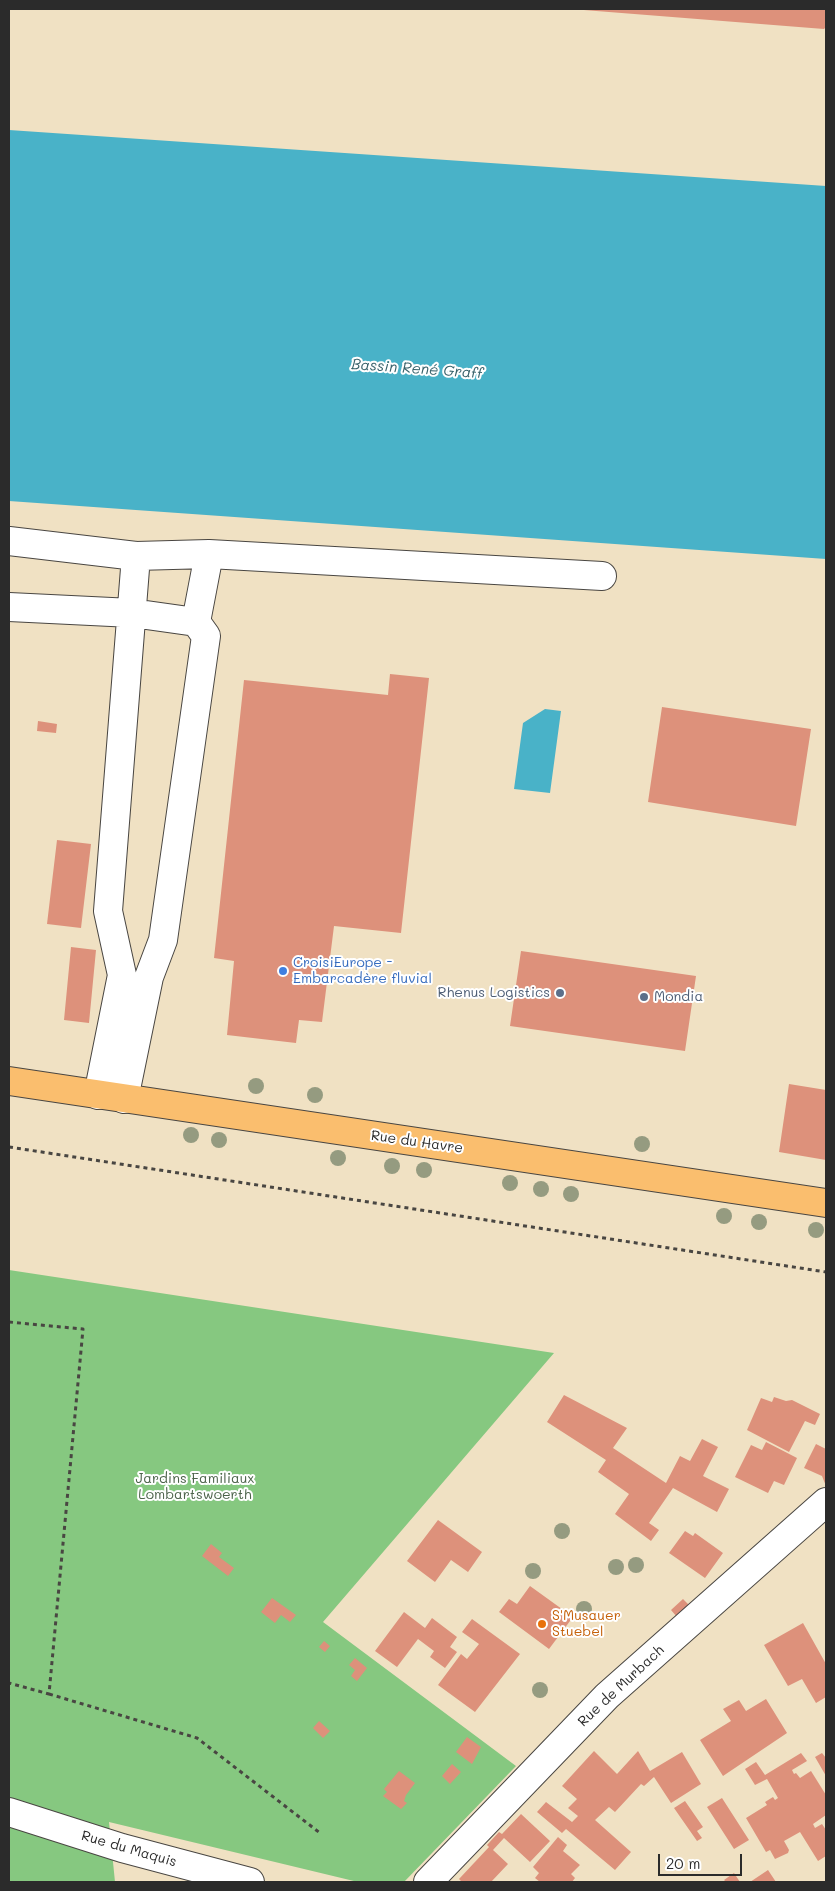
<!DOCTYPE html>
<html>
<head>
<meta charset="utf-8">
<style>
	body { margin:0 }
	#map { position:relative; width:835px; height:1891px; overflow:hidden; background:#f0e1c3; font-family:Mali,sans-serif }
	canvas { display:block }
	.frame { position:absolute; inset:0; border:10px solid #2b2b2b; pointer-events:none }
	.scale { position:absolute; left:658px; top:1854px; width:84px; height:22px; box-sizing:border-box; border:2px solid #2b2b2b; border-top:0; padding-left:6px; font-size:15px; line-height:18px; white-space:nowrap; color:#2b2b2b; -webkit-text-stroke:4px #fff; paint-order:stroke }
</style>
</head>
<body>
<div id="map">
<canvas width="835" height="1891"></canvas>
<div class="frame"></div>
<div class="scale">20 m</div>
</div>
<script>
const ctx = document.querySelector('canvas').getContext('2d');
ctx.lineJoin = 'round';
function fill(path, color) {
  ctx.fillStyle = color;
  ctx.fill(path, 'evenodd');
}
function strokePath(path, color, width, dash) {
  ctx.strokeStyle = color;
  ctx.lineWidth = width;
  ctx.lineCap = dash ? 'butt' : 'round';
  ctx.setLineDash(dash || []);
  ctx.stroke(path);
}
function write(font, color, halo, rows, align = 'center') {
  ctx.font = font + ' Mali,sans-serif';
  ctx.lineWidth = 4;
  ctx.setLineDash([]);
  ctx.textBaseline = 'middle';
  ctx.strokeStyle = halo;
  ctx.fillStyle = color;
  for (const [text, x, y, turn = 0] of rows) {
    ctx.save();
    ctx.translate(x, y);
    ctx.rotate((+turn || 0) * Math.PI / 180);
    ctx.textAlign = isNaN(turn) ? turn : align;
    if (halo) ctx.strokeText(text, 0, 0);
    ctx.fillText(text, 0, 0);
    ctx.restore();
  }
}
fill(new Path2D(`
	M9,1270L554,1353L323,1622L516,1766L404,1882H358L109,1822L115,1882H9Z`), '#86c880');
fill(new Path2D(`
	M9,130L826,186V559L9,501Z
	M545,709L561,711L550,793L514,789L523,723Z`), '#49b2c8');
fill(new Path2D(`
	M571,9H826V27L824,29Z
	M390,674L429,678L401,933L334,926L322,1022L299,1020L296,1043L227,1035L234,961L214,958L244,680L388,695Z
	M662,707L811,729L796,826L648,802Z
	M38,721L57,724L56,733L37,731Z
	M57,840L91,844L81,928L47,924Z
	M71,947L96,950L89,1023L64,1020Z
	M521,951L696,976L685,1051L510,1026Z
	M789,1084L826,1090V1160L779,1152Z
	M564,1395L627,1428L613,1448L666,1483L680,1456L690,1461L702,1439L718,1447L703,1476L729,1489L717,1512L673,1488L649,1523L659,1530L651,1541L615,1514L629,1494L598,1472L606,1460L547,1422Z
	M774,1397L786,1401L792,1400L820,1414L815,1425L805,1421L789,1452L747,1430L761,1398L772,1402Z
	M766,1442L797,1458L784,1485L774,1481L768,1493L735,1477L751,1445L762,1450Z
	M816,1444L826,1449V1486L822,1476L804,1468Z
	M438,1520L482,1552L468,1572L451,1560L435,1582L407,1561Z
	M685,1531L693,1536L695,1533L723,1553L705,1578L669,1553Z
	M211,1544L222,1553L219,1557L234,1568L228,1576L202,1556Z
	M530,1586L573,1617L549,1649L499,1612L509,1599L517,1604Z
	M272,1598L296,1615L290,1622L281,1615L275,1623L261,1612Z
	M683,1599L690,1606L677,1617L671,1610Z
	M404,1612L425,1628L432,1618L457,1637L450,1647L457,1652L445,1668L430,1657L434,1651L418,1639L397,1667L375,1651Z
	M472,1619L520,1654L475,1712L438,1685L461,1654L467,1659L479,1644L462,1632Z
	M803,1623L826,1664V1697L816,1703L802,1679L788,1686L764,1645Z
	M324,1641L330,1646L325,1652L319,1647Z
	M355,1658L367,1668L357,1681L351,1676L355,1670L349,1665Z
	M766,1699L787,1733L723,1776L700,1740L731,1721L723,1709L739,1700L746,1711Z
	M319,1721L330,1731L323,1738L313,1728Z
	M467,1737L481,1747L472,1764L456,1752Z
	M594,1751L617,1774L638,1751L650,1771L682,1752L701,1784L671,1803L654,1777L644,1786L641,1784L615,1812L609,1807L595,1820L631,1852L615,1870L566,1829L562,1833L537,1812L546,1802L572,1822L578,1816L568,1808L577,1799L562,1786Z
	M801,1753L807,1761L792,1770L794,1774L796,1773L800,1778L811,1771L826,1795V1815L813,1824L815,1828L822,1824L826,1830V1856L818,1861L800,1832L784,1841L789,1850L788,1853L775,1859L770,1850L766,1852L746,1818L767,1805L765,1802L773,1797L775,1800L778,1798L767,1779L755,1785L745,1769L756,1762L765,1775Z
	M822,1753L826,1758V1776L815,1757Z
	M452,1764L461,1772L450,1784L442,1776Z
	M399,1771L415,1783L406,1795L404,1801L407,1803L401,1809L383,1796L387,1792L384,1789Z
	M722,1798L749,1840L734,1849L707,1807Z
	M685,1801L703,1827L697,1831L702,1838L697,1841L674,1808Z
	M521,1814L550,1841L530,1862L504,1838L493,1850L508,1864L491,1882H462L459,1879L489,1847L487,1845L499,1832L502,1834Z
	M558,1837L567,1845L563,1851L580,1865L571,1874L575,1878L572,1882H540L535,1878L539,1873L533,1867Z
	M768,1870L776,1882H750Z
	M734,1873L740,1882H726L724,1880Z`), '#dd917b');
const minor = new Path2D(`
	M9,541L136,556L108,911L122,975L98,1095
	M209,554L602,576
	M136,556L209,554L196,622
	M9,607L132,613L196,622L206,636L163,940L149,977L124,1099
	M9,1812L122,1848L250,1882
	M428,1882L607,1696L826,1502`);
const major = new Path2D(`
	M9,1081L826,1203`);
strokePath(minor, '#494642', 30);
strokePath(major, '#494642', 30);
strokePath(new Path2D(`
	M9,1147L826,1272
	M9,1322L83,1329L49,1694L9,1683
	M49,1694L197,1738L320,1833`), '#494642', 3, [4, 4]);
strokePath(minor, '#fff', 28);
strokePath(major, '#fabe6e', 28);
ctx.fillStyle = '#959b80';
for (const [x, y] of [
	[256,1086],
	[315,1095],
	[191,1135],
	[219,1140],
	[642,1144],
	[338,1158],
	[392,1166],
	[424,1170],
	[510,1183],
	[541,1189],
	[571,1194],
	[724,1216],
	[759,1222],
	[816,1230],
	[562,1531],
	[636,1565],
	[616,1567],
	[533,1571],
	[584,1609],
	[540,1690]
]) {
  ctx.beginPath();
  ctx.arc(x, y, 8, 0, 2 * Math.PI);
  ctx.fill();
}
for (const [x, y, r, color] of [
	[283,971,5,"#3f7fe0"],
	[560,993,5,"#5c6f8a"],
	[644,997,5,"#5c6f8a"],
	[542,1624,5,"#e8710a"]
]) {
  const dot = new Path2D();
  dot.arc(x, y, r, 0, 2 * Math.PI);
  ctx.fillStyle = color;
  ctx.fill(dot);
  strokePath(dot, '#fff', 2);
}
write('14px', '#366cbe', '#fff', [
	["CroisiEurope -",293,963],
	["Embarcadère fluvial",293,979]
], 'left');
write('14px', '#4e5e75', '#fff', [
	["Rhenus Logistics",550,993],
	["Mondia",654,997,"left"]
], 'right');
write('14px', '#2b2b2b', '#fff', [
	["Rue du Havre",417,1142,8],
	["Rue de Murbach",621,1686,-43],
	["Rue du Maquis",129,1849,16]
]);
write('14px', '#4b6249', '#fff', [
	["Jardins Familiaux",195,1479],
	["Lombartswoerth",195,1495]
]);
write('14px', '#c56008', '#fff', [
	["S'Musauer",552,1616],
	["Stuebel",552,1632]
], 'left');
write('italic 15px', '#37616a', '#fff', [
	["Bassin René Graff",417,369,4]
]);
</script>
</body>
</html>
